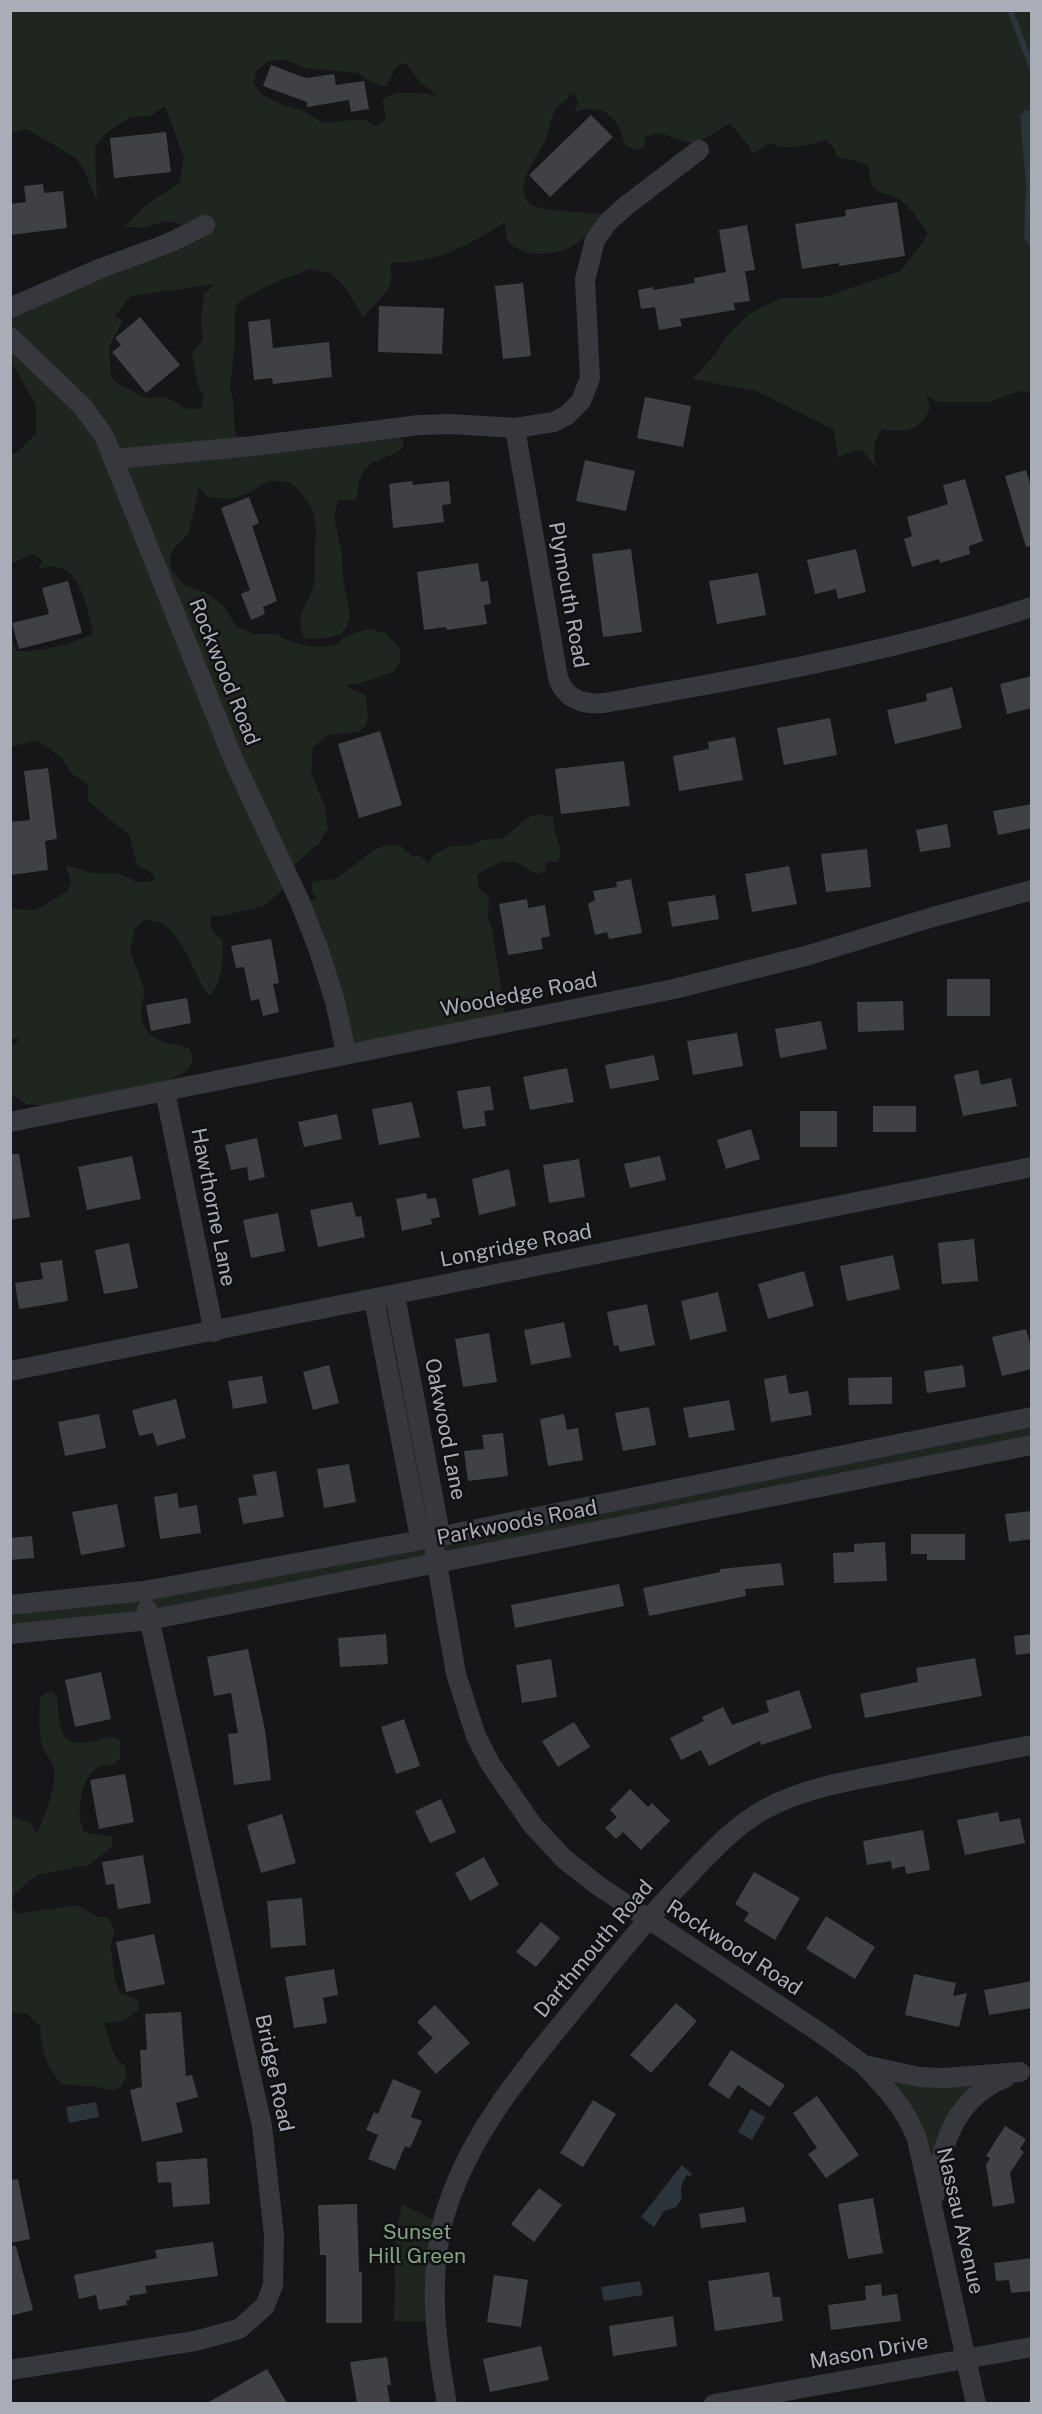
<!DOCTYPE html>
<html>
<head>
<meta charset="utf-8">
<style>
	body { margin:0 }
	#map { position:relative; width:1042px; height:2414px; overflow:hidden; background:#161618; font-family:"Public Sans",sans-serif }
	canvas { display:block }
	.frame { position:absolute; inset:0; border:12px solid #a8adb8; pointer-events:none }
</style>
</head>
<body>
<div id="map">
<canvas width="1042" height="2414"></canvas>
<div class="frame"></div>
</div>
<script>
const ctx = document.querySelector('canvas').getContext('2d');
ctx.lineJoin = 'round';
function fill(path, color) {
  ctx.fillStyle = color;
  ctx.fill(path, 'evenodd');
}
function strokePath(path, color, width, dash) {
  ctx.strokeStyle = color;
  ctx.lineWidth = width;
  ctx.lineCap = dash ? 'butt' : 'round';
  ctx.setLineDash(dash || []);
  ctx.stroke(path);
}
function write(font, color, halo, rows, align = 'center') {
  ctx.font = font + ' "Public Sans",sans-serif';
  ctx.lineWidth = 5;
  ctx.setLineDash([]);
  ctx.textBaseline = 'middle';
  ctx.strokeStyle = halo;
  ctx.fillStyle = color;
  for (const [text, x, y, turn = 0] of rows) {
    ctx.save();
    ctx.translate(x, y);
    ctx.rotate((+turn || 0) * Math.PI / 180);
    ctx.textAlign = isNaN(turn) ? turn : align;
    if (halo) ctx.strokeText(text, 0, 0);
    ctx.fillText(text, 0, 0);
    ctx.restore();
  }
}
fill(new Path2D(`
	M11,11H1031V111L1025,110C1024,153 1028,195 1024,237L1032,245L1031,392L1020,391L988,402H938L926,395L930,407C923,430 904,434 882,429C872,442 874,453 876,469C864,448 860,446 838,458L834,430L756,391L692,379L715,355L726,337L749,314L781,298L824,297L901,271L928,234C921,224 913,211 904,203C884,187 871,202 868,166C858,159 848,161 837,157L834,148L827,140C810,144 785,153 770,143L752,154L749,146L730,124L698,142H686L660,133L645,137L643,150C637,149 629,148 625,144C623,141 622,134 620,130C610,108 595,106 574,112L578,103L574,93C569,98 562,102 557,108C550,116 550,129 546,138C539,156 510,187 531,205C537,210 592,213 604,214C595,224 586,237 574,245C558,256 519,259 508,240C505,235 506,228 505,222C466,247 438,263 390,263C397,293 377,298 363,318L347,290L338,280L330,273L310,269L269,285L244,298L237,304L235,311V340L230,389L233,400L235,434L240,440L394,434L403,440V447C392,459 373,457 363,472C358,480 359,491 355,500H338L334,516L342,554L343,577L350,617L346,628L341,634L322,639H306C292,622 307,604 313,587C316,575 315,561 315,549C317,517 316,506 291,483C260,476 266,486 242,496C233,500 219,498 209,498L199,488L189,533L175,547L170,557L171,569L184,585L205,592L223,605L236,626L254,634H277L284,639L310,647L333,646L346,636L367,629L386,633L400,648V661L394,672L361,683L345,685L366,696L368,718L365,726L358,732L329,735L313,747L311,773L325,807L328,828L319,843L286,872L282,891L264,906L221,916L212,915L210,921L213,933L222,939C225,956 222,981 211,995L207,994C192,971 186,940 163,924C159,921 150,921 144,920L135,929L130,950L145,992C138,1013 139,1032 162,1041C173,1045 179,1043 190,1049L193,1059L188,1070L169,1081L72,1109L26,1104L11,1093V1047L20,1039L11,1038V909L35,910L67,892L71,882L66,865L92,873H119L136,882L155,881L153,874L137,865L129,835L88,801V784L72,774L62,758L37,740L11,747V639L17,651C42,652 67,645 90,635L93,630C87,609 82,573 57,567C51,566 44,568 38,569L43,560L31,554L11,564V454L17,453L36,434V405L11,362V309L207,223L182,224L164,221L145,228L124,227L146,205L179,183L184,158L165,106L151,116L130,117L106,133L95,148L97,202L83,168L75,157L26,129L11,133ZM284,60L305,68L358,73L369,81L386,87L396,67L406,63L419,81L437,95C417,94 400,88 382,100L386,118L377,126L363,119L323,123L301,110L278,103L261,94L254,83L256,72L268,61ZM215,284L204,294L201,321L203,340L192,353L197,382L204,397L202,407C186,414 180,403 167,398C161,396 154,399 148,399C146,398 118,384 114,381L111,375L109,347L122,322L120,318L114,317L131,296Z
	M538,814L553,817C554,821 553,828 555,832C558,843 564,850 558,862H546L545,870L540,874C532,873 530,870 523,866C507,856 490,866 477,875L479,888L489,897L488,919L492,927L506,1022L346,1053L300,902L317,898C312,894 310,889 313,881C320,880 330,881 336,878C358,867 390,823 412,857L419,855L428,863L434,855L450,846H469L483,840L504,838L527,818Z
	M395,1295L433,1537L1031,1417V1446L437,1564L11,1634L10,1605L432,1538L418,1527L374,1300Z
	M51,1691L57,1696C59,1712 56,1744 80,1743C91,1743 103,1738 114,1737L120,1741V1758L114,1764C106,1765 98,1766 92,1772C80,1786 75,1817 85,1832C94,1835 102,1834 112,1837V1847L88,1865L37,1875L14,1894L12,1907L17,1914L77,1905L98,1917H107C121,1934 110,1933 111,1949C113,1964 113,1979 120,1993L138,2000L139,2009C129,2021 118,2022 104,2023L112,2049L118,2061L125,2066L127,2075L121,2087L112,2090L92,2086L62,2085C46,2065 41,2051 40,2026L27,2014L11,2012V1816L31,1823L37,1833C45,1815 56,1789 54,1769C53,1761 46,1756 43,1748C37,1730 40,1715 40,1697Z
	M891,2072H1020L959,2114L933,2209L890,2091Z
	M402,2204L443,2224L436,2322L394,2321L396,2234Z`), '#1e261f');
fill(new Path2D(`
	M1025,110L1032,111V245H1030L1024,238L1026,185L1020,116Z
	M96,2102L99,2117L69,2123L66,2107Z
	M751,2109L765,2117L752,2140L738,2132Z
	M682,2165L692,2174L690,2177L687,2175C681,2183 680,2190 682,2199L676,2207L664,2211L654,2227L641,2217Z
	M640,2281L643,2295L604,2301L601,2287Z`), '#2c353c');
strokePath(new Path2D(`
	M1010,10L1032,67`), '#2c353c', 6);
fill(new Path2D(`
	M271,65L306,78L334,74L336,85L364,81L369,109L351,112L349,100L307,107V102L263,86Z
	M591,115L613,137L550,197L529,175Z
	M166,132L171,172L114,178L110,138Z
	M43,184L44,193L63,191L67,228L10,235V204L26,202L24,186Z
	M897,202L905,256L839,266V263L802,269L795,224L846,216L845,210Z
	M747,225L755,270L745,271L750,301L734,303L735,310L680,319L682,326L659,330L655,307L641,309L638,290L653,287V290L695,283L694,278L726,272L719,230Z
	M523,283L531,356L503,359L495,286Z
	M379,306L444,308L442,354L378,352Z
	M140,317L180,365L146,393L112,352L121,345L115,338Z
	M270,319L273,348L329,342L332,377L273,384L272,378L254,380L248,322Z
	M645,397L691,406L683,447L637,438Z
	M585,460L635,471L626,511L576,501Z
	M1026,470L1032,491V546L1026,547L1005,476Z
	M965,479L983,541L969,546L970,554L940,563L939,559L912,567L904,539L912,536L907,517L948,504L943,485Z
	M412,481L413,485L449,481L451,504L442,505L444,522L393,528L389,484Z
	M249,497L259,523L252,526L277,601L263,607L265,614L251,620L241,594L250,590L221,508Z
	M631,549L642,632L603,637L592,554Z
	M856,549L866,592L838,599L836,589L815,594L807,560Z
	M478,563L481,582L488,581L491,604L484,605L487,624L447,630L446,627L424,630L417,572Z
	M758,573L766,615L717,624L709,581Z
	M68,581L82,633L19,649L12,623L49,614L42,588Z
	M1032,676V708L1007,714L1000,684Z
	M952,687L962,728L895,744L887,710L927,701L926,694Z
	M830,718L837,755L784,765L777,728Z
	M380,731L402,805L359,818L338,744Z
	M735,737L743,780L679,791L673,756L709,749L708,742Z
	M624,761L630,806L561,814L555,769Z
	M48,768L57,839L45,841L48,870L10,875V822L30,820L24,771Z
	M1032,804V828L998,835L993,811Z
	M947,824L951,847L920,852L916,830Z
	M867,849L871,887L826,892L821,854Z
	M789,866L797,904L752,912L745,874Z
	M631,879L642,933L609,939L607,932L595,935L588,904L595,900L593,891L617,887L616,882Z
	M715,895L719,919L672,927L668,902Z
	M527,899L528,908L545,905L550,936L541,938L543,949L508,955L499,904Z
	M271,939L279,983L273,984L279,1012L263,1016L259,999L251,1001L244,967L236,968L231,946Z
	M947,979H990V1016H947Z
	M187,998L191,1023L151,1031L146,1005Z
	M903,1001L904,1030L858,1032L857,1002Z
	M821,1021L827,1049L780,1058L775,1029Z
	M737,1033L743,1066L693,1075L687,1041Z
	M654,1055L659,1080L610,1089L605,1065Z
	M567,1068L574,1102L530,1110L523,1077Z
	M978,1070L981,1085L1011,1078L1017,1106L963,1116L954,1075Z
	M490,1086L494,1110L484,1111L486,1126L463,1129L457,1091Z
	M412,1102L420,1137L379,1145L372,1109Z
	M873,1106H916V1132H873Z
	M800,1111H837V1147H800Z
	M337,1114L342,1139L304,1147L298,1122Z
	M751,1129L760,1159L726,1169L717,1140Z
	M257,1138L265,1177L249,1181L247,1167L231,1170L225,1145Z
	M10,1154H19L30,1217L10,1220Z
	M132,1156L141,1199L87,1210L78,1167Z
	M660,1156L666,1180L630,1188L624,1164Z
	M579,1159L585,1197L549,1203L543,1165Z
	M509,1169L516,1206L479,1215L472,1179Z
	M426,1193L427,1199L436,1198L440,1217L431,1219L432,1224L402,1231L396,1199Z
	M352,1202L356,1217L361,1216L365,1237L318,1247L310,1210Z
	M278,1213L285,1251L251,1258L243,1220Z
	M974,1239L978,1281L942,1284L938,1243Z
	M129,1243L138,1288L104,1294L95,1250Z
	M893,1255L900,1289L847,1301L840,1266Z
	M62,1260L68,1301L19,1309L15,1283L43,1279L40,1263Z
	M804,1271L814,1306L768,1319L758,1284Z
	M718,1292L727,1331L690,1340L681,1301Z
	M647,1304L655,1345L620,1352L618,1345L614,1346L607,1312Z
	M564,1322L571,1357L531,1365L524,1330Z
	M1026,1329L1032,1350V1369L1002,1376L992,1337Z
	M489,1333L497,1382L463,1387L455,1339Z
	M329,1365L339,1403L313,1410L303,1372Z
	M963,1365L966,1387L927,1393L924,1371Z
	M786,1375L789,1394L808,1391L812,1415L771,1422L764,1379Z
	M262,1376L267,1403L233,1409L228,1381Z
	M892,1377V1404L849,1405L848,1378Z
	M176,1399L186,1438L157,1446L153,1433L139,1436L132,1410Z
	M729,1400L735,1430L689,1438L683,1408Z
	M649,1407L656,1445L623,1451L615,1413Z
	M99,1414L106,1448L65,1456L58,1422Z
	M564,1414L567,1430L578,1428L583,1460L548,1466L540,1419Z
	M503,1433L508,1476L468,1481L464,1451L484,1449L482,1435Z
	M349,1464L356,1502L324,1508L317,1469Z
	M276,1471L284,1517L243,1524L238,1498L257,1495L253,1475Z
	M177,1493L179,1508L197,1505L201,1533L160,1539L154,1497Z
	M117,1504L125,1547L81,1555L72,1512Z
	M1032,1511V1539L1009,1542L1005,1514Z
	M911,1534H965V1560H927V1554H911Z
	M32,1536L34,1558L10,1560V1538Z
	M885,1542L887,1581L834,1583L833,1553L854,1552V1544Z
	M781,1563L784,1585L745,1589L746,1596L649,1616L643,1588L720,1572V1569Z
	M619,1584L624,1606L515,1628L511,1605Z
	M386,1634L388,1664L340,1667L338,1638Z
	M1032,1634V1653L1016,1655L1014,1636Z
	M248,1649L265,1730L271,1780L234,1785L228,1734L238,1733L231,1693L214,1696L207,1657Z
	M975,1658L982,1696L865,1718L860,1694L918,1682L916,1668Z
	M551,1659L557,1697L522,1703L516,1665Z
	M101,1672L111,1719L75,1727L65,1680Z
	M799,1690L812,1728L761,1745L760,1741L709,1766L701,1750L681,1760L670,1738L704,1721L702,1717L723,1707L732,1725L769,1712L766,1701Z
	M404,1719L420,1766L396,1774L381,1727Z
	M574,1722L590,1747L558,1767L542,1741Z
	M125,1774L134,1822L99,1829L90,1780Z
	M630,1789L648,1807L652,1803L670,1821L641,1850L623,1832L616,1839L605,1828L617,1817L610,1810Z
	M441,1799L456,1832L430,1843L415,1811Z
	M998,1812L1000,1822L1020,1818L1025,1843L965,1855L957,1820Z
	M282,1814L296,1863L261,1873L247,1825Z
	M923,1830L930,1870L906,1874L905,1866L892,1869L891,1861L867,1865L863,1841Z
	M143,1855L151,1903L118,1909L114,1884L106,1885L102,1862Z
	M484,1857L499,1885L470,1901L455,1873Z
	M754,1872L800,1898L775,1940L744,1921L749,1913L735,1904Z
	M302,1898L306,1945L271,1948L267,1901Z
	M826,1916L875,1947L855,1979L806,1949Z
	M541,1922L560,1938L536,1967L516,1952Z
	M154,1934L165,1984L126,1992L116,1942Z
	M334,1969L338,1995L323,1998L327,2023L294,2028L285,1977Z
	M914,1974L956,1983L953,1996L967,1993L959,2027L905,2015Z
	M1032,1981V2008L989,2015L984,1990Z
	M676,2003L697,2021L651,2073L630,2055Z
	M435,2005L470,2043L436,2074L417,2053L433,2038L417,2022Z
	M181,2012L186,2076L192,2075L198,2097L176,2103L183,2132L142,2142L130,2090L142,2087L140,2050H147L145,2014Z
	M731,2050L785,2085L770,2107L738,2085L729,2099L708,2085Z
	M393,2079L421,2091L411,2117L422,2121L410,2148L405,2146L395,2170L368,2159L378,2135L366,2130L374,2112L378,2114Z
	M817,2096L859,2155L826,2178L808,2154L817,2148L793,2113Z
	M593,2100L616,2114L583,2167L560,2153Z
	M1005,2126L1026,2139L1020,2149L1024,2152L1010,2173L1015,2203L993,2207L986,2165L990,2158L986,2156Z
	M207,2158L210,2204L173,2207L171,2182L158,2183L156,2162Z
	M18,2179L30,2239L10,2243V2180Z
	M539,2188L562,2205L534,2242L511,2224Z
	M873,2198L883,2253L848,2259L838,2204Z
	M357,2204L359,2272H362V2323H326V2255H320L318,2205Z
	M744,2207L746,2222L701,2228L699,2214Z
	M213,2242L218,2276L145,2286L147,2293L129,2296L130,2300L126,2301L127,2305L99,2310L96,2295L79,2299L74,2275L157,2258L155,2250Z
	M10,2246H16L33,2310L10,2316Z
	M1032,2258V2291L1011,2293L1009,2280L996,2281L994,2263Z
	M769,2272L773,2297H780L783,2321L715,2331L708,2281Z
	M494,2275L528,2280L521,2327L487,2322Z
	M881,2284L882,2296L897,2294L901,2321L831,2330L828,2305L866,2300L865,2286Z
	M673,2316L677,2346L613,2356L609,2326Z
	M541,2346L549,2380L490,2392L483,2359Z
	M387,2357L391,2385H387L390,2403H357L350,2362Z
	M267,2369L287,2403H207Z`), '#404145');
strokePath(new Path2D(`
	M10,308L99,269L169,243L205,225
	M10,337L82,406L104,436L234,761L300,902L318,948L335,1001L346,1053
	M515,428L558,678C565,699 584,705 604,703C748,678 892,652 1032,607
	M114,459L253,446L419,425L451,424L515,428L554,422L567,415L581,401L590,378L585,280L595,240L608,222L627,205L699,150
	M165,1091L214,1332
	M10,1122L674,989L809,955L933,917L1032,890
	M374,1300L418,1527L432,1538L438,1523L395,1295
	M10,1371L1032,1167
	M435,1552L456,1674L476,1736L491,1765L531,1823L564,1859L600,1887L822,2034L864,2065L919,2077L944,2078L1020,2072
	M10,1605L144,1591L432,1538L1032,1417
	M10,1634L149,1620L1032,1445
	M864,2065C886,2088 906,2109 917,2139L976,2404
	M935,2194C941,2144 955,2098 1005,2078
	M10,2370L195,2341L239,2329L265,2306L273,2285L274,2235L262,2126L147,1609
	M447,2404C436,2345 428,2280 443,2221C468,2127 541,2051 600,1977C630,1940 659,1906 692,1872C715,1848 737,1824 767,1808C805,1788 848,1781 890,1773C937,1764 984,1754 1032,1745
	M714,2404L1032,2347`), '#37383d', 20);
write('21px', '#a8adb8', '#111113', [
	["Plymouth Road",568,595,80],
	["Rockwood Road",224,672,68],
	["Woodedge Road",519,995,-11],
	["Hawthorne Lane",213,1207,79],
	["Longridge Road",516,1246,-11],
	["Oakwood Lane",445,1429,79],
	["Parkwoods Road",517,1523,-11],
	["Rockwood Road",734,1948,33],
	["Darthmouth Road",594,1949,-50],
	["Bridge Road",274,2073,78],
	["Nassau Avenue",960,2221,77],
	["Mason Drive",869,2352,-10]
]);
write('21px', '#7fa381', '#111113', [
	["Sunset",417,2233],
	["Hill Green",417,2257]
]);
</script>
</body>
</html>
